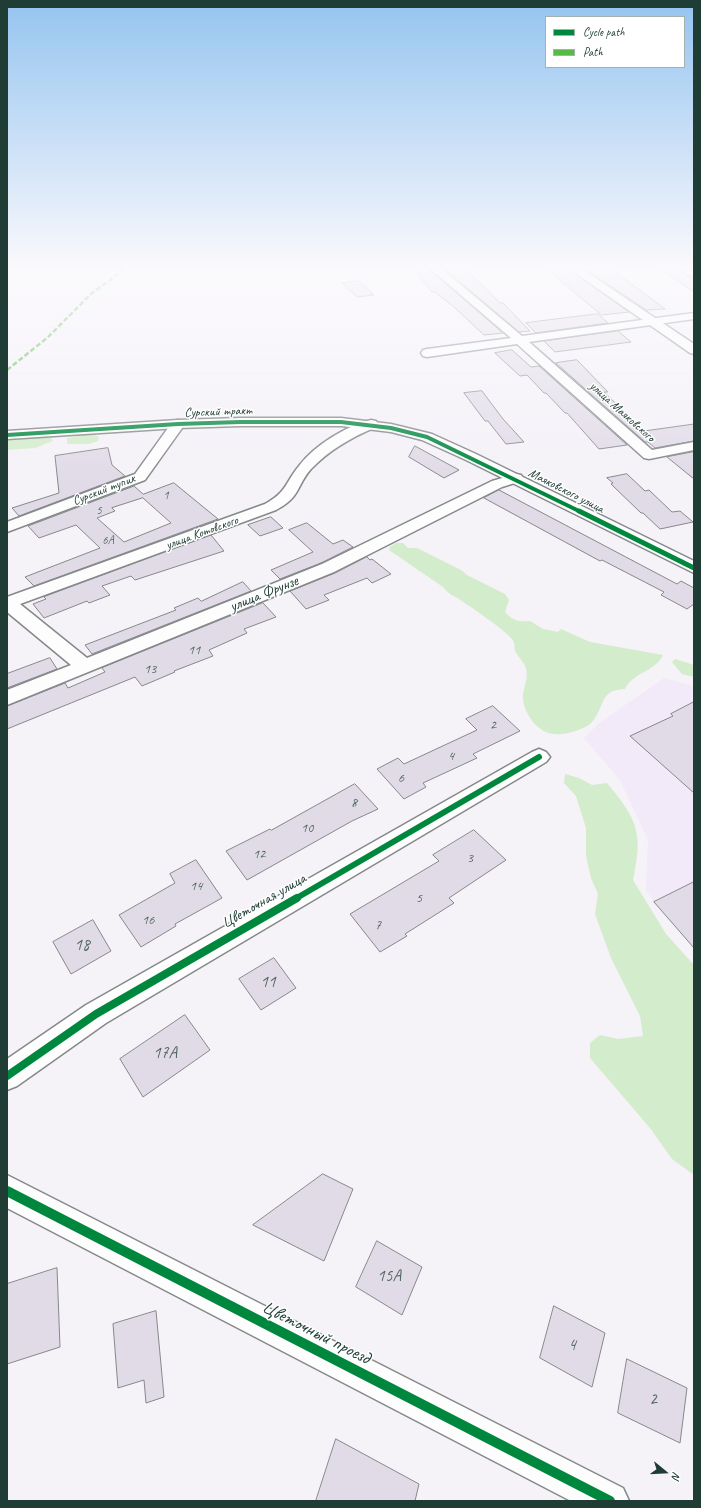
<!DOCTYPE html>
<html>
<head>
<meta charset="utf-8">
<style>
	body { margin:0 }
	#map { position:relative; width:701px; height:1508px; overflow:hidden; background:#f5f2f8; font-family:Caveat,sans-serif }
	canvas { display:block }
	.frame { position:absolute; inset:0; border:8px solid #1f3d34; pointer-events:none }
	.legend { position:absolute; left:545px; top:16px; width:140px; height:52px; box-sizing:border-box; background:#fff; border:1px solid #a5b1ae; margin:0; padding:5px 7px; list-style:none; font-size:12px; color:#1f3d34 }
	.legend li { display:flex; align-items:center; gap:8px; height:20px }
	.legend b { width:20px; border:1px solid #a5b1ae }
	.north { position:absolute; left:645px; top:1452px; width:40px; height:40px; -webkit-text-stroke:3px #fff; paint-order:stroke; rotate:108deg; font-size:11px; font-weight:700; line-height:16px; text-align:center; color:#1f3d34 }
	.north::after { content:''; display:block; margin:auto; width:14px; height:18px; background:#1f3d34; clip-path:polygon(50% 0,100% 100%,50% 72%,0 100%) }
</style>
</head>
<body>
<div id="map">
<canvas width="701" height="1508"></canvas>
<div class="frame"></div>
<ul class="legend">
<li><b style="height:5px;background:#00873e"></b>Cycle path</li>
<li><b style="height:5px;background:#58b947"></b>Path</li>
</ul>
<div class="north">N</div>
</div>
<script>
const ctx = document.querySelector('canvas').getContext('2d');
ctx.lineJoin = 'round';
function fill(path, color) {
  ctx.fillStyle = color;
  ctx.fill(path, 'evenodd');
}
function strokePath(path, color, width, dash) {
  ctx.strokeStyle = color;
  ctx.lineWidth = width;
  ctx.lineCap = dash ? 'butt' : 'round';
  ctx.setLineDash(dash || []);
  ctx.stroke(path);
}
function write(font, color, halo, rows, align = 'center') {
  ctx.font = font + ' Caveat,sans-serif';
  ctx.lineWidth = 3;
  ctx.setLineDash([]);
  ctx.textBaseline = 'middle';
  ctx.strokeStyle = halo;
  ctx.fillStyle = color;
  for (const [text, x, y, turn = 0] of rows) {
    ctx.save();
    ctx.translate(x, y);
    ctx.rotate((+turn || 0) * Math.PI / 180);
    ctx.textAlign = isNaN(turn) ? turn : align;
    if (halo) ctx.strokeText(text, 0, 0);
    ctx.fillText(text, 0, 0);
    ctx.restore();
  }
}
fill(new Path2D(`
	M664,678L694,686V948L654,902L646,890L648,840L620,780L584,738L598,724Z`), '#f2e9f9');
fill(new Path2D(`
	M84,435H95L99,437L98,441L89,444H67V438Z
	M44,436L51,438L53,441L35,448L7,450V440Z
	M396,543H403L408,548H417L461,570L467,575L505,594L509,600L505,612C513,621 519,622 530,621L543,629L558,632L561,629L590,642L663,655C655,672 633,672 625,689C597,690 606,709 590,724C584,729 568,734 561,734C541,737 525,717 523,699C522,689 529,680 526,669C525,663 518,657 515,651C514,648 515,645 514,642C510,633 472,608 462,601C455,596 449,595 443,587L389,550L390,547Z
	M675,659L694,665V677L682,674L672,662Z
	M565,774L579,778L592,785L607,783C638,820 643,833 633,880L666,934L694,965V1175L672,1159L650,1128L590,1058V1043L600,1035L618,1039L643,1036L640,1016L611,958L595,914L598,894L591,878L586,856V828L576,796L564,783Z`), '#d3eccb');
const building = new Path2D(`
	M542,265H563L629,312L602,315Z
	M579,265H606L665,309L647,310Z
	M672,266L694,279V292L658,267Z
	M466,269L500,303H503L530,331L519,332L446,270Z
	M432,272L503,333L484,335L454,307L435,292H432L416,273Z
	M359,281L374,295L357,297L342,283Z
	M598,314L608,323L536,333L526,323Z
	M618,331L631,342L555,352L544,341Z
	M512,350L531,367L539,366L627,445L599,449L567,413H565L546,393H544L527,375L520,376L495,353Z
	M577,360L608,392H604L644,431L694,424V441L655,448L648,442H645L556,363Z
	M482,391L503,419L524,442L506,444L488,421H485L464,393Z
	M415,446L459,470L444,478L409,457Z
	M108,448L112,465L125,476L19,516L12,508L59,493L55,456Z
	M694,452V479L667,457Z
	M627,474L645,491L649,490L672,512L680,511L693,522L660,529L643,513H641L611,484L613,483L607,478Z
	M174,483L218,519L34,586L25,577L100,548L76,525L39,538L28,526L134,486L143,494ZM143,498L171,523L124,542L97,518L115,511L112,508Z
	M499,490L677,584L681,581L694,588V604L687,609L661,595L664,592L602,560L600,561L484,498Z
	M271,517L283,528L260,536L248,525Z
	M307,523L333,544L343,540L353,547L321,563L280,579L271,570L313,552L289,530Z
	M211,535L224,551L135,580L131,576L102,586L110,595L89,603L87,601L44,618L33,604L46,599L44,597Z
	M367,557L370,560L372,559L391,574L372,583L367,578L324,595L329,600L306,609L290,591L335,573Z
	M243,582L251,591L92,654L85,645L176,610L174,608L198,598L201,601Z
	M263,603L276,617L244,629L247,633L209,650L213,656L174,671L175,672L142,686L135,677L7,729V706L65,683L68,688L105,672L102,668Z
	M50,658L57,669L7,688V674Z
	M694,702V793L630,736L673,716L671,714Z
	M493,706L520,731L473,754L477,758L423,783L426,787L404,799L377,769L398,758L404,764L477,730L466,719Z
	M355,784L378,809L352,821L247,880L226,851L270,829L271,830Z
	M474,830L506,860L449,898L454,903L405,934L407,936L380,952L350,914L439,861L433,855Z
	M196,860L222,898L175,924L176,926L141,947L119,915L175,883L170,874Z
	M694,882V948L654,902Z
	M93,920L111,951L71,974L53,942Z
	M274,958L296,988L261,1010L239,979Z
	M185,1015L210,1050L143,1097L120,1059Z
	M323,1174L353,1189L324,1261L253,1225Z
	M377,1241L422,1267L402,1315L356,1287Z
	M57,1268L60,1347L7,1364V1284Z
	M554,1306L605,1333L592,1387L540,1358Z
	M156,1311L164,1397L146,1403L144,1380L118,1388L113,1324Z
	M627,1359L687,1388L680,1443L618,1413Z
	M336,1439L419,1484L415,1501H316Z`);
fill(building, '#e1dbe7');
strokePath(building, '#85898a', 1);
const street = new Path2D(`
	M426,265H437L522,336L694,313V319L529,342L652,450L694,442V450L649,459L644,458L517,344L427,357L423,356L421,353L423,350L427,349L511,338Z
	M673,265H685L694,271V278Z
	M178,420L183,421L185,424L145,480L7,532V522L135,474L173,421Z
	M371,420L376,421L378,424L376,427C352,437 329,450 311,469C296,486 301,497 276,510L20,604L87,658L322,564L492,481L516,474L521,475L523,478L521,481L502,487L334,572L7,705V690L71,665L7,612V597L265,504C287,492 285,483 299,466C315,445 346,426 371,420Z
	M539,749L546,752L550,757L546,762L106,1023L17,1086L7,1090V1059L86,1005L532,752Z
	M7,1175L623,1488L629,1501H571L7,1208Z`);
const secondary = new Path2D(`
	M564,265H576L694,344V354L690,353Z
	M240,418H341L391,424L432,434L476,454L694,561V573L466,460L422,440L391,432L341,426H240L178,428L7,439V431L178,420Z`);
strokePath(street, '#85898a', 3);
strokePath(secondary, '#85898a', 3);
fill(street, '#fefdfe');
fill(secondary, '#fefdfe');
strokePath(new Path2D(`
	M7,370L47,338L91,294L130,265`), '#58b947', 2.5, [5, 2.5]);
strokePath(new Path2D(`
	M7,435L178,424L240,422H341L391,428L427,437L581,512`), '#00873e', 4);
strokePath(new Path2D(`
	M579,511L694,568`), '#00873e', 5);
strokePath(new Path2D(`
	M295,899L539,757`), '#00873e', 6);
strokePath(new Path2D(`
	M7,1076L96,1014L297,898`), '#00873e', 8);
strokePath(new Path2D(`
	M7,1191L610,1501`), '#00873e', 10);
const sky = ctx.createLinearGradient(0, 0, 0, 477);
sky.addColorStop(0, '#95c4f0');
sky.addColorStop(0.56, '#faf9fc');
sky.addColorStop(1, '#faf9fc00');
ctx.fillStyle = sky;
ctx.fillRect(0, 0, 701, 477);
write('12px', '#526662', null, [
	["1",166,496],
	["5",99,511],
	["6А",108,541]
]);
write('13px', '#1f3d34', '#fff', [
	["Сурский тракт",218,412,-2],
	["улица Маяковского",622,412,42],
	["Сурский тупик",104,490,-21],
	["Маяковского улица",566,491,27],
	["улица Котовского",202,533,-20]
]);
write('14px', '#526662', null, [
	["11",194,650],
	["13",150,669],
	["2",493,725],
	["4",451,756],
	["6",401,778],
	["8",354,803],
	["10",307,828],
	["12",259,854],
	["3",470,858],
	["14",196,886],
	["5",419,898],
	["16",148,920],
	["7",378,925]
]);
write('16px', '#1f3d34', '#fff', [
	["улица Фрунзе",264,594,-22],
	["Цветочная улица",264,901,-30]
]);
write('17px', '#526662', null, [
	["18",82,946],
	["11",268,983],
	["17А",165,1054],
	["15А",389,1277],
	["4",572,1346],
	["2",653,1400]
]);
write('19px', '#1f3d34', '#fff', [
	["Цветочный проезд",316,1333,27]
]);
</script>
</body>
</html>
